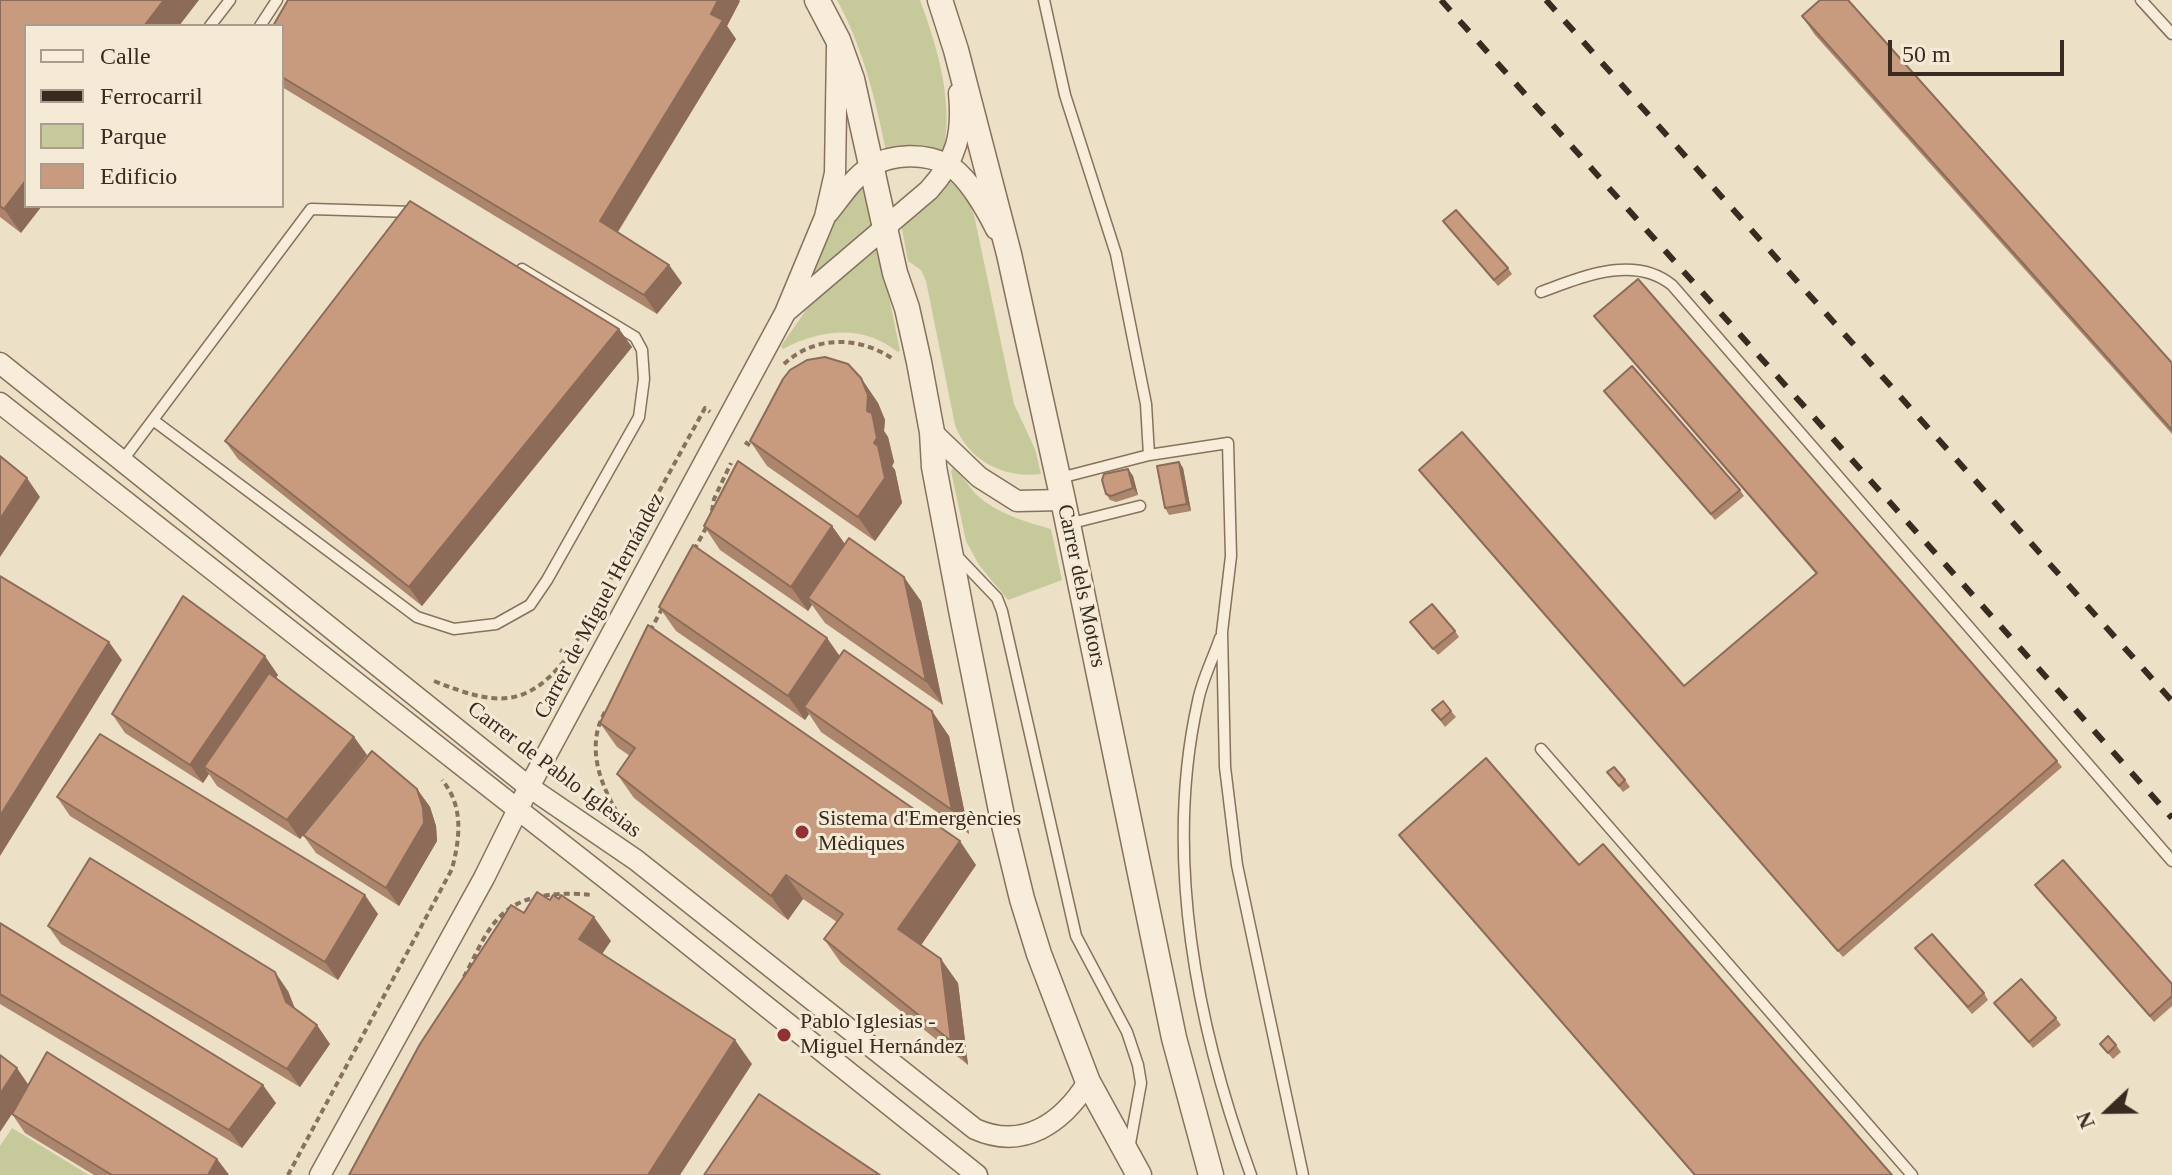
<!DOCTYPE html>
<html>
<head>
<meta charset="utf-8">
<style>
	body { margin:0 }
	#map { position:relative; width:2172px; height:1175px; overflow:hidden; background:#ece0c7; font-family:Georgia,serif }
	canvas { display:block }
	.legend { position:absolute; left:24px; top:24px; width:260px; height:184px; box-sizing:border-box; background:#f4ead6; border:2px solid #a99e8d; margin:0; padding:10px 14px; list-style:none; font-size:24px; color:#382b20 }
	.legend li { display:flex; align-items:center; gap:16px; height:40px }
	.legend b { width:40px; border:2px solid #a99e8d }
	.north { position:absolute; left:2068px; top:1071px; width:80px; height:80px; -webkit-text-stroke:6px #f4ead6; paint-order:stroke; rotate:248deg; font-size:22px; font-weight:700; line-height:32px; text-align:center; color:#382b20 }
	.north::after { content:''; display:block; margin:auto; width:28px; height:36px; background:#382b20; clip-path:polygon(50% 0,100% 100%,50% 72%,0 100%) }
	.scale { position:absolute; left:1888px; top:40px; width:176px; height:36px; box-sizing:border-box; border:4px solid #382b20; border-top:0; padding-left:10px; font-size:24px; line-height:28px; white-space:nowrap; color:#382b20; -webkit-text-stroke:6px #f4ead6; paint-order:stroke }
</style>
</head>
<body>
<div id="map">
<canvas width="2172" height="1175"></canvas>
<ul class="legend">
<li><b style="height:10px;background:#f7edda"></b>Calle</li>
<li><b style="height:10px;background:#382b20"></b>Ferrocarril</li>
<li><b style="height:22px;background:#c6ca9b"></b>Parque</li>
<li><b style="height:22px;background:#c89b7f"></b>Edificio</li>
</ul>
<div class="north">N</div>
<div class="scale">50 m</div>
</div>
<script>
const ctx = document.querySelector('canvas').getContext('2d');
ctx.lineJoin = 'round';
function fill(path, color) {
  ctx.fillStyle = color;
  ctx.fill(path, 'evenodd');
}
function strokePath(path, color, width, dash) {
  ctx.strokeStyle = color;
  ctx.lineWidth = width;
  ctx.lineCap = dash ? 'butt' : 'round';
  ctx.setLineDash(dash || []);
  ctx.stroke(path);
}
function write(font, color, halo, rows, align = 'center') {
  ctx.font = font + ' Georgia,serif';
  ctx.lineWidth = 6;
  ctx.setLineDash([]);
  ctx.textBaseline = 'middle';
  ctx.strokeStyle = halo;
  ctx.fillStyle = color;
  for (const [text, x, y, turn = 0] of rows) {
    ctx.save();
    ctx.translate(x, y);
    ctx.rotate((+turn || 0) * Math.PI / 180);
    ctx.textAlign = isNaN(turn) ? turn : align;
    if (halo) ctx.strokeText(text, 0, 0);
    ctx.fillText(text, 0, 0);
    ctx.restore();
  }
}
fill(new Path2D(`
	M837,0H920C938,49 954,102 943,154L886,151C875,97 863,48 837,0Z
	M950,179L968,200L974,215L1014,404L1035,449L1041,474C1004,479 968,460 955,425L926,281L921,270L908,261L901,224Z
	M863,183L866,184L874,224L807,282L804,279L846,202Z
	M876,246L879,247L900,351L898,352C862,324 821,329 783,349L781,346L811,303Z
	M953,468C963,475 969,488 979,497C999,514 1026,522 1051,529L1062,580L1008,600L979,565L966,541L951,471Z
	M12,1128L89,1175H0V1146Z`), '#c6ca9b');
const service = new Path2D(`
	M1044,0L1065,95L1116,254L1146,404L1149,455L1060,478
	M2141,0L2172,34
	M210,26L230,0
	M260,26L277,0
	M1541,292C1582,277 1634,254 1672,285L2172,861
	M153,420L417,617L454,629L496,624L530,605L547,580L639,417L644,379L642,350L635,337L522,269
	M1149,455L1228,443L1231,556L1222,632L1225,767L1237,865L1303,1175
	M122,461L311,209L413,212
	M1068,524L1140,506
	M955,554L997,598L1002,611L1076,936L1127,1032L1138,1065L1141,1083L1129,1149
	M1220,638C1213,659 1202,680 1198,701C1163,857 1197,1028 1251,1175
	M1541,749L1912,1175`);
const minor = new Path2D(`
	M828,213C841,197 853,178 870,167C892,153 926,153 948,165C967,175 987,211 996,229
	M788,310L929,190C957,159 963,134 959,93
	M0,363L529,787L636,860L975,1129C1024,1151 1063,1122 1088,1082
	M0,403L618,888L977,1175
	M932,432L979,477L1017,501L1063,500
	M320,1175L484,878L529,787L785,313L825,217L835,173L837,48`);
const tertiary = new Path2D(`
	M817,0L838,40L852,79L895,273L907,308L919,362L932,432L934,467L962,615L1003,821L1022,899L1039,954L1088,1082L1139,1175
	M940,0L956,50L1009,254L1063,500L1174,1038L1211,1175`);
strokePath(service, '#87725d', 13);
strokePath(minor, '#87725d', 23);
strokePath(tertiary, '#87725d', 27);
strokePath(new Path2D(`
	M784,364C815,335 859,336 893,359
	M745,442L751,446
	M712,511L714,499L731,463
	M694,550L707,526
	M650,631L663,607
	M560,650L571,656
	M434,681C494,705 526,711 569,655L705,408L710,412
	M605,712C583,750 604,794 626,826
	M464,977C475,957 486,927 505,912C527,893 564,892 591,895
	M288,1175L452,869C460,838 464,806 442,780`), '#87725d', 4, [6, 4]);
strokePath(service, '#f7edda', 10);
strokePath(minor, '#f7edda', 20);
strokePath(tertiary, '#f7edda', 24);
strokePath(new Path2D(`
	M1441,0L2172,818
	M1546,0L2172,701`), '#382b20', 6, [14, 14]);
fill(new Path2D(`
	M0,0L21,233L0,217Z
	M740,1L727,26L736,39L618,232L669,265L682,283L657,314L282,87V26Z
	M1802,16L2172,363V434L1815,35Z
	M1443,221L1508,268L1512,274L1498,286Z
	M1594,316L2057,761L2062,767L1843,957L1419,470L1684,686L1816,574Z
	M619,329L632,347L422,606L238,459L225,441Z
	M861,378L878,403L885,420L884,431L888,437L894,462L892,466L895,470L902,503L875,541L767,466L750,441Z
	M1604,391L1740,490L1744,496L1715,520Z
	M1179,462L1183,468L1191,511L1169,515L1165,508Z
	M1128,469L1133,476L1138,495L1116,502L1110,500L1106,494Z
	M704,526H832L845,544L921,601L943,705L825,623L812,605L808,611L720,550Z
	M659,607L827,638L839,656L949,736L969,834L821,732L809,714L805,720L676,631Z
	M1410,622L1455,631L1459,637L1438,655Z
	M278,675L276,678L354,737L367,755L300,839L217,786L209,774L203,783L125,733L112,714Z
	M1432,710L1451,711L1456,717L1445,727Z
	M600,723L976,865L921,945L958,983L968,1065L841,963L824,939L837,922L803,899L788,920L634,798L617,774L630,756L617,747Z
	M1607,772L1625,780L1630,787L1623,792Z
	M417,789L430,807L436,826L437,841L399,906L316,853L303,835Z
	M57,797L378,914L338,980L70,816Z
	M1399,835L1892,1175H1694Z
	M2035,885L2172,984V1006L2154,1022Z
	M0,923L276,1103L242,1148L0,1004Z
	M48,926L288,991L295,1008L330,1044L300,1087L61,944Z
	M1915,948L1984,993L1988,1000L1972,1014Z
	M1994,1003L2056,1018L2061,1025L2033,1048Z
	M2100,1044L2116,1045L2121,1052L2113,1059Z
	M29,1084L217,1159L229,1175H94L25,1133L12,1114Z`), '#ac856d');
fill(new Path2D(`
	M164,0H199L179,26H144Z
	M718,0H739L740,1L727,26L736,39L613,239L600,221Z
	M26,180V206H42L21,233L4,209Z
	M669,265L682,283L657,314L644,295Z
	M619,329L632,347L422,606L409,587Z
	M861,378L878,403L885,420L884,431L888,437L894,462L892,466L895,470L902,503L875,541L858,517L867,411Z
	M1179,462L1183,468L1191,511L1187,504Z
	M1128,469L1133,476L1138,495L1133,488Z
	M27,478L40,497L0,557V519Z
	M832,526L849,550L808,598L812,605L808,611L791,587Z
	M904,577L921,601L943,705L926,681Z
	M827,638L844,662L804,707L809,714L805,720L788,696Z
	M109,642L122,660L0,856V816Z
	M265,656L278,675L211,772L204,767L209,774L203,783L190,765Z
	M932,711L949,736L969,834L952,810Z
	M354,737L367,755L300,839L287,820Z
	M417,789L430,807L436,826L437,841L399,906L386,888Z
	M960,841L976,865L915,954L898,929Z
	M786,875L803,899L788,920L771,896Z
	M365,895L378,914L338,980L325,962Z
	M594,917L611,941L596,963L579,939Z
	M941,959L958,983L968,1065L951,1041Z
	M275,972L288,991L299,1021L286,1002Z
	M317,1025L330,1044L300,1087L287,1069Z
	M735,1040L752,1064L680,1175H648Z
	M17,1068L30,1087L0,1132V1094Z
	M263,1085L276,1103L242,1148L229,1130Z
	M217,1159L229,1175H208Z`), '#8c6c59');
const building = new Path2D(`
	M0,0H164L144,26H26V180L4,209L0,206Z
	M288,0H718L711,14L723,20L600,221L669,265L644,295L282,77V26H273Z
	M1820,0H1848L2172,363V430L1802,16Z
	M410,201L619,329L409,587L225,441Z
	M1456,210L1508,268L1494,280L1443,221Z
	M1638,279L2057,761L1838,951L1419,470L1462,432L1684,686L1817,573L1594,316Z
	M825,357L848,364L861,378L868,395L867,411L872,413L877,438L874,443L878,446L885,478L858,517L750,441L783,379L790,370L807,360Z
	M1632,366L1740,490L1711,514L1604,391Z
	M0,456L27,478L0,519Z
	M738,461L832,526L791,587L704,526Z
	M1179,462L1187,504L1165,508L1157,466Z
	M1128,469L1133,488L1111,496L1106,494L1102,480L1104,474Z
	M849,538L904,577L926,681L808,598Z
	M693,545L827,638L788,696L659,607Z
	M0,576L109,642L0,816Z
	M183,596L265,656L190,765L112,714Z
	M1432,604L1455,631L1433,649L1410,622Z
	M648,625L960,841L898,929L941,959L951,1041L824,939L843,914L786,875L771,896L617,774L635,748L600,723Z
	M844,650L932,711L952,810L804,707Z
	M269,673L354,737L287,820L204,767Z
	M1443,701L1451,711L1441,720L1432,710Z
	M100,734L365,895L325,962L57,797Z
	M372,751L417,789L423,808L424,823L386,888L303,835Z
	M1486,758L1579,865L1603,844L1892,1175H1695L1399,835Z
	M1614,767L1625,780L1619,786L1607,772Z
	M90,858L275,972L286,1002L317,1025L287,1069L48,926Z
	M2063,860L2172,984V996L2150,1016L2035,885Z
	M537,892L550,900L553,895L559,899L561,895L594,917L579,939L735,1040L648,1175H349L420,1044L511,905L524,913Z
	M0,923L263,1085L229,1130L0,994Z
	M1932,934L1984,993L1968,1007L1915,948Z
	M2021,979L2056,1018L2029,1042L1994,1003Z
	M2108,1036L2116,1045L2108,1053L2100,1044Z
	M47,1052L217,1159L208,1175H112L12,1114Z
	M0,1055L17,1068L0,1094Z
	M759,1094L880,1175H704Z`);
fill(building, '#c89b7f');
strokePath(building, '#8c6c59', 2);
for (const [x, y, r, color] of [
	[802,832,8,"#923034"],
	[784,1035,8,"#923034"]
]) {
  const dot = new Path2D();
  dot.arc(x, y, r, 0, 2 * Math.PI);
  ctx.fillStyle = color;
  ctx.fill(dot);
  strokePath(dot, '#f4ead6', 3);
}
write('22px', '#382b20', '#f4ead6', [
	["Carrer dels Motors",1081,586,78],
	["Carrer de Miguel Hernández",600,606,-62],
	["Carrer de Pablo Iglesias",554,770,37]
]);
write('22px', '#382b20', '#f4ead6', [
	["Sistema d'Emergències",818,819],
	["Mèdiques",818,844],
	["Pablo Iglesias -",800,1022],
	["Miguel Hernández",800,1047]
], 'left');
</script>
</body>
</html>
